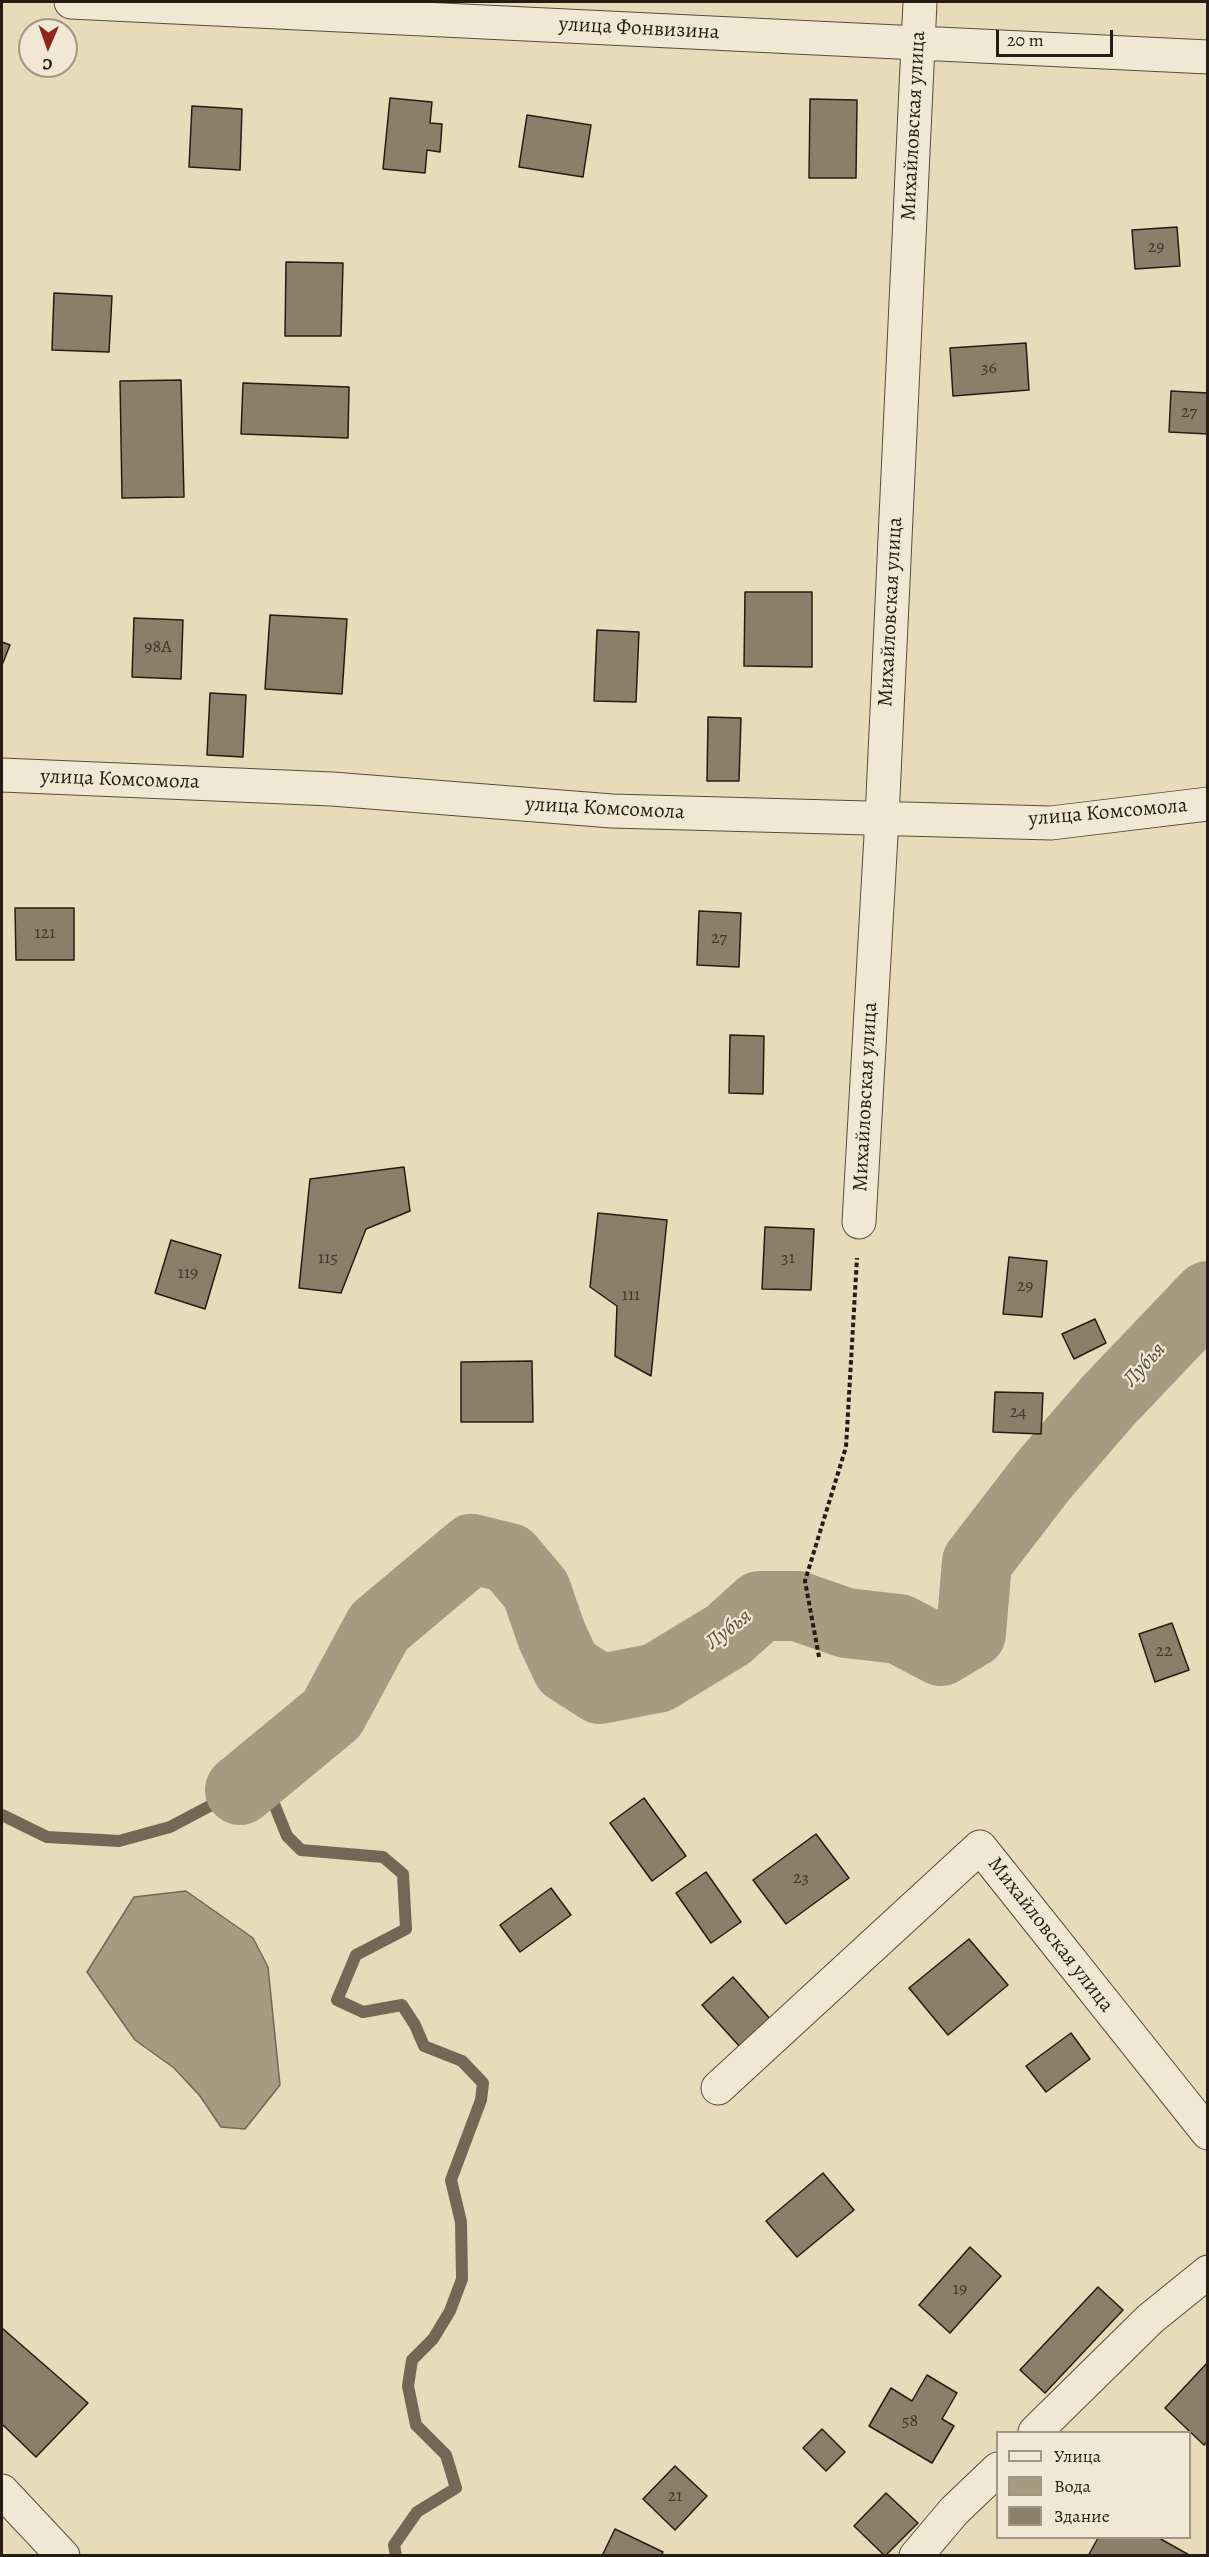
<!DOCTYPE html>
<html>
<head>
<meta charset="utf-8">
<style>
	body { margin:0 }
	#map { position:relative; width:1209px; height:2557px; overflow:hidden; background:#e8dbb9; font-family:Alegreya,serif }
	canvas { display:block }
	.frame { position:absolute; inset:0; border:3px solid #271c14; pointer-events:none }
	.legend { position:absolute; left:996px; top:2431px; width:195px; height:108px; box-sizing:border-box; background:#f0e8d2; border:2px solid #a09686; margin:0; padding:8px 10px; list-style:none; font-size:18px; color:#271c14 }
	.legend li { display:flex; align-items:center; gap:12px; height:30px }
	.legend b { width:30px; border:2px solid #a09686 }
	.north { position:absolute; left:18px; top:18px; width:60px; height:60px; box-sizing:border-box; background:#f0e8d2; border:2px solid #a09686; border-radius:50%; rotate:182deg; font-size:16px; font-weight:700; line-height:24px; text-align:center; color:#271c14 }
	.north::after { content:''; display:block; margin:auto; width:21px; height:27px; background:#8f2418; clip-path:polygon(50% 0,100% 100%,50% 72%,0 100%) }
	.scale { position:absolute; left:996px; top:30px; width:117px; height:27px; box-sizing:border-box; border:3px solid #271c14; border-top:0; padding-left:8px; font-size:18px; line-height:21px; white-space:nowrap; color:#271c14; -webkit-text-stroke:4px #f0e8d2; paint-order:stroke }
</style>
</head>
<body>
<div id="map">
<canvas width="1209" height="2557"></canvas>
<div class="frame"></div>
<ul class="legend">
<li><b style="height:8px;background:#f0e8d2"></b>Улица</li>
<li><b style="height:16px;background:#a69a81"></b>Вода</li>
<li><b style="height:16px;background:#8b7f6a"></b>Здание</li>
</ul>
<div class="north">С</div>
<div class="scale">20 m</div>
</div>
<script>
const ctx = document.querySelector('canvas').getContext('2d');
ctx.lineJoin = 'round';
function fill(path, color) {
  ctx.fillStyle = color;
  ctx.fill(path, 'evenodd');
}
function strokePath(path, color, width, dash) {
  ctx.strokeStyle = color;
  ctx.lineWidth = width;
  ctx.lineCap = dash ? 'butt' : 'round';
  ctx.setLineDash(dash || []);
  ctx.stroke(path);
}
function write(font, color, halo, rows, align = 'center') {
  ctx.font = font + ' Alegreya,serif';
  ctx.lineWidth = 4.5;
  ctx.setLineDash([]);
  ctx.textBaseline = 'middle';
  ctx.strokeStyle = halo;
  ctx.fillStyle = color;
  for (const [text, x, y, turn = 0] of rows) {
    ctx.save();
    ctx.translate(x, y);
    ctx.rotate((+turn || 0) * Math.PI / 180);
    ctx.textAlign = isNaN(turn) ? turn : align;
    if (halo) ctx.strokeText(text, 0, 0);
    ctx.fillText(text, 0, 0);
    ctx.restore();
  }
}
const water = new Path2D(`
	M186,1891L253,1938L268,1967L280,2085L245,2129L221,2127L200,2096L174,2068L135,2040L87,1972L134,1897Z`);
fill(water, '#a69a81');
strokePath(water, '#736855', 1.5);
strokePath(new Path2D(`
	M2,1815L47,1837L119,1841L170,1827L240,1790L272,1799L287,1836L301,1850L383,1857L403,1874L406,1929L356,1955L337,2000L363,2012L402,2005L415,2025L424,2046L462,2061L483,2083L481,2100L451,2180L461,2222L462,2279L450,2311L433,2339L412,2360L408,2386L416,2425L446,2455L456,2488L417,2512L394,2545L396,2556`), '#736855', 12);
strokePath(new Path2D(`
	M240,1790L332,1714L379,1627L472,1549L509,1558L536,1590L552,1636L567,1668L600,1689L657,1678L728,1635L760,1606H797L846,1623L899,1629L941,1651L971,1633L977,1562L1044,1475L1108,1401L1208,1296`), '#a69a81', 70);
const building = new Path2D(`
	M390,98L432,102L430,123L442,124L440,152L427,150L425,173L383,169Z
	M810,99L857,100L856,178H809Z
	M192,106L242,109L240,170L189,167Z
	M527,115L591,125L583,177L519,167Z
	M1177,227L1180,266L1135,269L1132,230Z
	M286,262L343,263L341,336H285Z
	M54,293L112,296L109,352L52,350Z
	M1026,343L1029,390L953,396L950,348Z
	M181,380L184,497L122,498L120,381Z
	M243,383L349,387L348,438L241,434Z
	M1171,391L1208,393V434L1169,432Z
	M745,592H812V667L744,666Z
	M270,615L347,619L342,694L265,689Z
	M134,618L183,620L181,679L132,677Z
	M597,630L639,632L636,702L594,701Z
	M2,642L10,645L2,665Z
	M210,693L246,695L243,757L207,755Z
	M708,717L741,718L739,781H707Z
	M15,908H74V960H16Z
	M699,911L741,913L739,967L697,965Z
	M730,1035L764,1036L763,1094L729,1093Z
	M404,1167L410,1211L366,1229L341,1293L299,1288L310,1179Z
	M598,1213L667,1220L651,1376L615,1356L617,1306L590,1287Z
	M765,1227L814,1229L811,1290L762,1289Z
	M171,1240L221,1255L205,1309L155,1293Z
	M1009,1257L1047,1261L1042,1317L1003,1314Z
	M1095,1319L1106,1343L1074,1359L1062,1334Z
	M532,1361L533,1422H461V1362Z
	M995,1392L1043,1393L1041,1434L993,1432Z
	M1172,1623L1189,1670L1155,1682L1139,1634Z
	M644,1798L686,1856L652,1881L610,1823Z
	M816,1834L849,1878L786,1924L753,1880Z
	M706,1872L741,1922L711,1943L676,1893Z
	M551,1888L571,1915L520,1952L500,1925Z
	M969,1939L1008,1985L948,2035L909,1988Z
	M733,1977L772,2021L741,2048L702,2005Z
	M1071,2033L1090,2059L1046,2092L1026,2066Z
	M823,2173L854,2210L797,2257L766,2221Z
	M970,2247L1001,2276L950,2333L919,2305Z
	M1098,2287L1123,2310L1045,2393L1020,2370Z
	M2,2328L88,2403L36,2457L2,2424Z
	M1208,2362V2441L1204,2445L1165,2408Z
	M927,2375L957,2393L942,2419L954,2426L932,2463L869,2426L891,2388L912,2401Z
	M822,2429L845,2452L826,2471L803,2448Z
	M675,2466L707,2496L675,2530L643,2499Z
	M886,2493L918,2523L885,2556L854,2526Z
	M615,2529L663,2552L661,2556H602Z
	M1098,2538H1159L1191,2556H1088Z`);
fill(building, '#8b7f6a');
strokePath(building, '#271c14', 1.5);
const minor = new Path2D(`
	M71,2L1208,57
	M2,775L332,789L612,811L1051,823L1208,804
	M859,1222L882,818L920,2
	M718,2088L980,1847L1208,2133
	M1035,2432L1150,2319L1208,2272
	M2,2491L63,2556
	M916,2556L954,2511L998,2469`);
strokePath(minor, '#574c3d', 35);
strokePath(new Path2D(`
	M819,1657L805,1581L846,1447L857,1258`), '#271c14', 4, [4.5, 3]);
strokePath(minor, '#f0e8d2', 33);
write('18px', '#40352a', null, [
	["29",1156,248],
	["36",989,369],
	["27",1189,413],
	["98А",158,648],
	["121",45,934],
	["27",719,939],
	["115",328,1259],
	["31",788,1259],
	["119",188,1274],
	["29",1025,1287],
	["111",631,1296],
	["24",1018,1413],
	["22",1164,1652],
	["23",801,1879],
	["19",960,2290],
	["58",910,2422],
	["21",675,2497]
]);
write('21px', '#271c14', '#f0e8d2', [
	["улица Фонвизина",639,29,3],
	["Михайловская улица",914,126,-87],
	["Михайловская улица",891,612,-87],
	["улица Комсомола",120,780,2],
	["улица Комсомола",605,809,3],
	["улица Комсомола",1108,813,-5],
	["Михайловская улица",866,1097,-87],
	["Михайловская улица",1050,1935,52]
]);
write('italic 22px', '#5a4e40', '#f0e8d2', [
	["Лубья",1145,1365,-48],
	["Лубья",729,1630,-38]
]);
</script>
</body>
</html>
